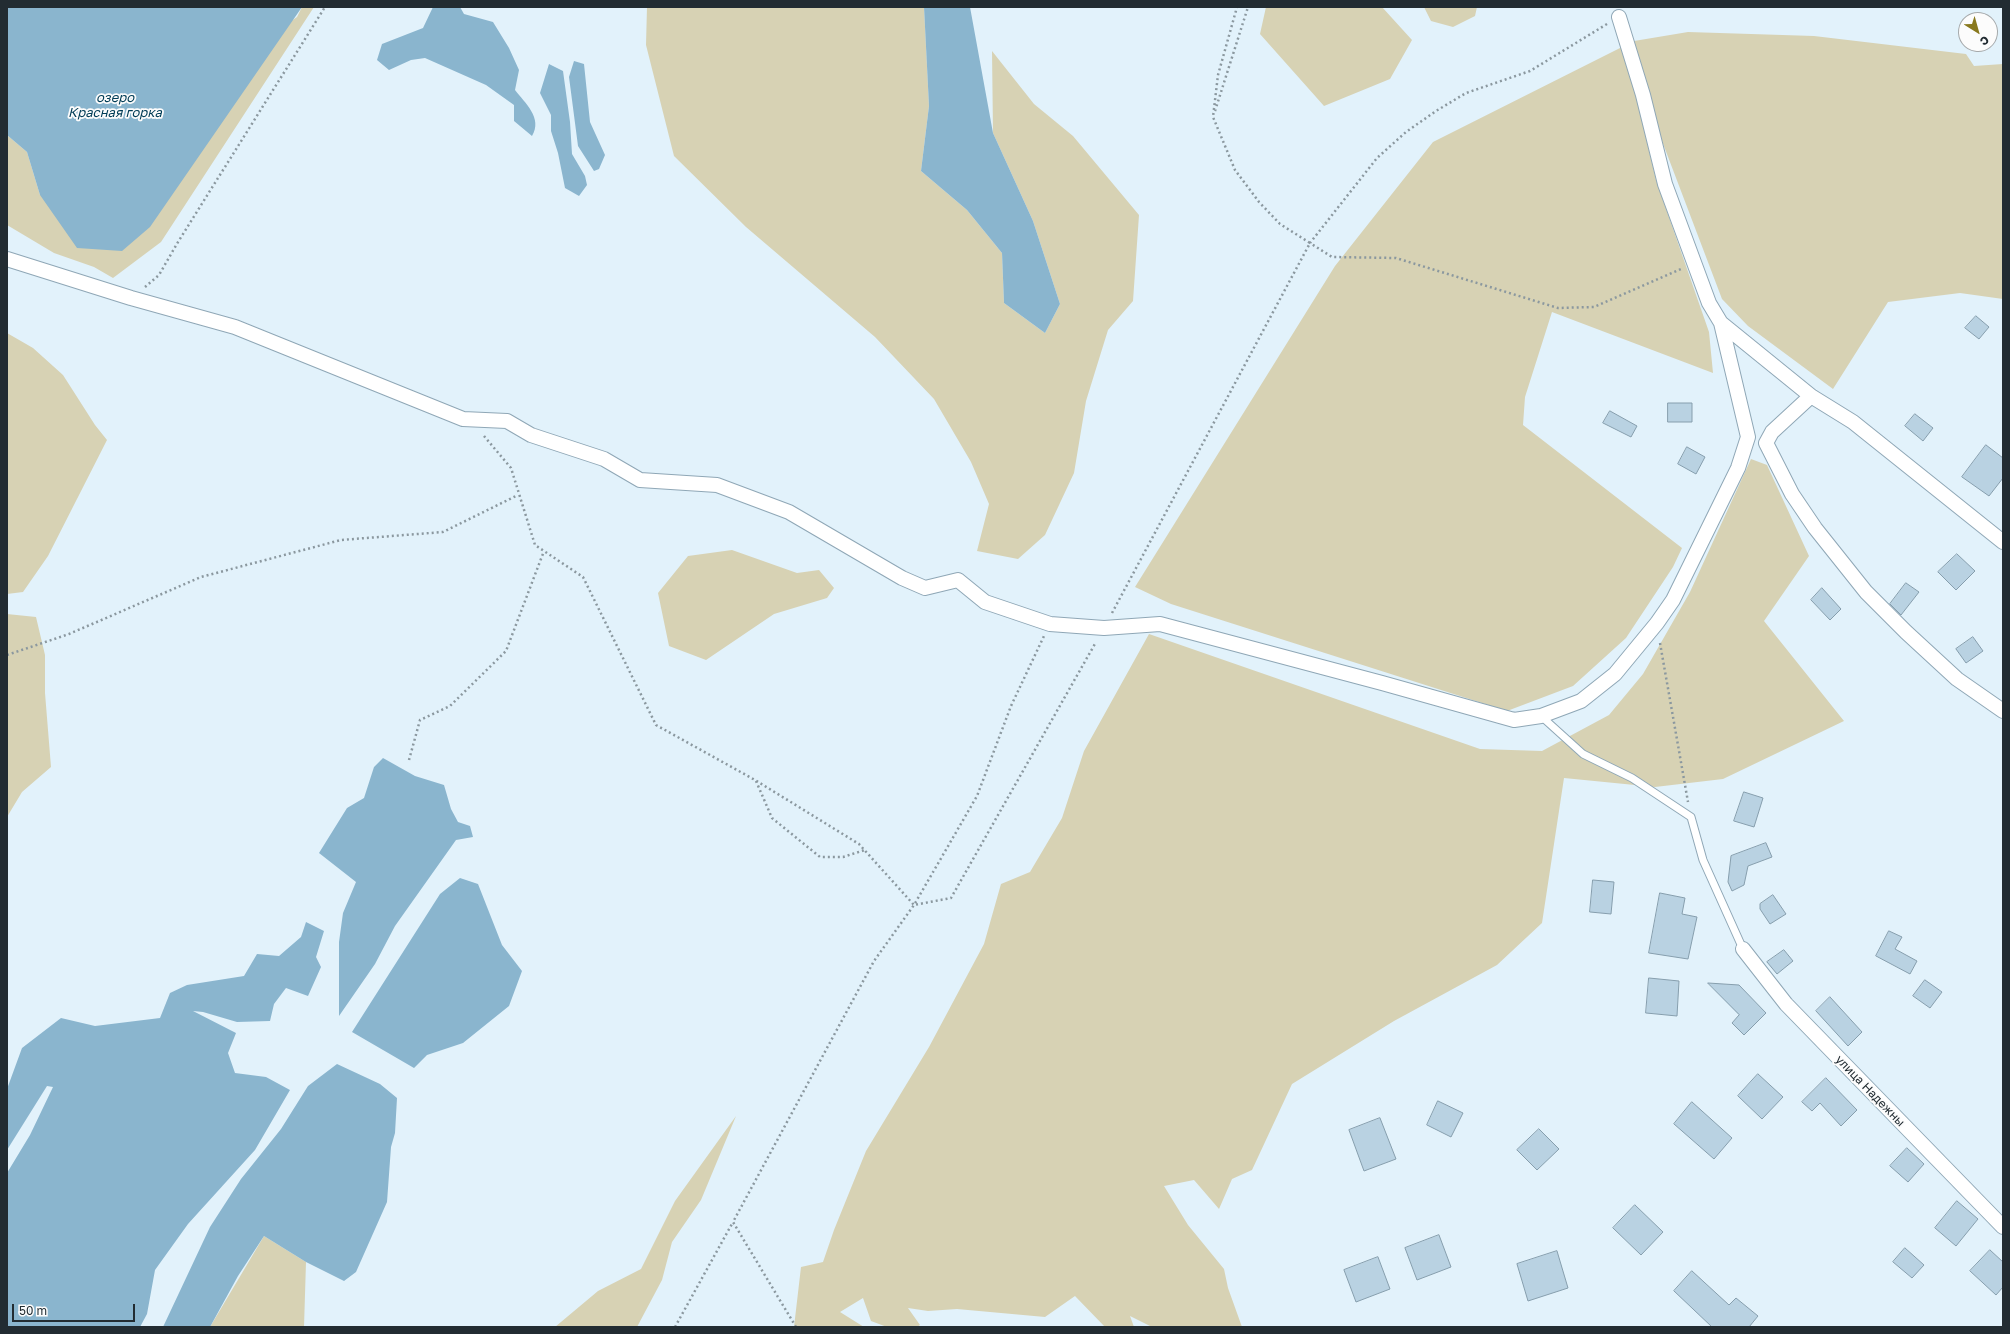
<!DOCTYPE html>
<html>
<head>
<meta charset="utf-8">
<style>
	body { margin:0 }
	#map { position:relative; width:2010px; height:1334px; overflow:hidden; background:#e2f2fb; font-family:"Golos Text",sans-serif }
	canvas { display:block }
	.frame { position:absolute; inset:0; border:8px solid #222c32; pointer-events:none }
	.north { position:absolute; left:1958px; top:12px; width:40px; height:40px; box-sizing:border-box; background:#fcfcfc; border:1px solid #a5a9ab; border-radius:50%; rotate:143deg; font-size:11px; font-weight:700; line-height:16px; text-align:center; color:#222c32 }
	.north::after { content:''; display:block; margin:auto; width:14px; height:18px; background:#89791e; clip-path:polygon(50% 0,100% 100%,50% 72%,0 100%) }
	.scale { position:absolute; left:12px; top:1304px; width:123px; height:18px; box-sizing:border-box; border:2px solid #222c32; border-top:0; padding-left:5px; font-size:12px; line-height:14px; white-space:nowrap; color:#222c32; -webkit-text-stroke:3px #fcfcfc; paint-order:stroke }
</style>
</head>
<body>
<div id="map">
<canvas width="2010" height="1334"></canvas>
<div class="frame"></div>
<div class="north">С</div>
<div class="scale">50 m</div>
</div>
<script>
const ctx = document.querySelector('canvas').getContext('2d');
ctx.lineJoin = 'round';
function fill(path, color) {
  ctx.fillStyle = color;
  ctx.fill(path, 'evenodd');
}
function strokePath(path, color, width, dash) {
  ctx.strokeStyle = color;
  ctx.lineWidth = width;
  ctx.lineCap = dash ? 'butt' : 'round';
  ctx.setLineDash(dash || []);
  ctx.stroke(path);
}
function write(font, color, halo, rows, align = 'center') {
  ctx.font = font + ' "Golos Text",sans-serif';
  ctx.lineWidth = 3.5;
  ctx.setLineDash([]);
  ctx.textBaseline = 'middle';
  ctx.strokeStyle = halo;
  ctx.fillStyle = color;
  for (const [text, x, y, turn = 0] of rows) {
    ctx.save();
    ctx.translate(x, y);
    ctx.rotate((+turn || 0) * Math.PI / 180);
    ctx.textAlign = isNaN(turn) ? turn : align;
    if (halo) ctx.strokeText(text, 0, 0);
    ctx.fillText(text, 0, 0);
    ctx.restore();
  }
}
fill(new Path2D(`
	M302,7H314L161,242L113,278L94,267L54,253L7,225V135L27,152L40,195L297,17Z
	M647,7H924L929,106L921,171L967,210L1002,253L1004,303L1045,333L1060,304L1033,221L993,133L992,51L1034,104L1073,136L1139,215L1133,301L1108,330L1086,401L1074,473L1045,535L1018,559L977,551L989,504L971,462L934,399L875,337L746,227L674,156L646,45Z
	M1266,7H1382L1412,40L1390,79L1324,106L1260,34Z
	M1424,7H1477L1475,16L1453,27L1431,21Z
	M1688,32L1814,36L1966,54L1974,66L2003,64V299L1960,293L1888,302L1833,389L1748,326L1722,299L1662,141L1656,136L1634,41Z
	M1624,46L1656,180L1709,332L1713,373L1552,312L1525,397L1523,425L1682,548L1673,567L1626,638L1573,686L1507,711L1171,604L1135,587L1335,266L1433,142Z
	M7,333L33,348L63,375L95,425L107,440L48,556L23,592L7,594Z
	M1751,459L1767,465L1809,556L1764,621L1844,721L1723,779L1655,787L1564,778L1542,923L1497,965L1394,1021L1292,1084L1252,1170L1232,1179L1219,1209L1194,1180L1164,1186L1188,1225L1224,1269L1228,1288L1242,1327H1152L1130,1316L1134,1327H1105L1075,1296L1045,1317L957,1309L928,1311L908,1308L920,1325L917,1327H887L871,1321L863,1298L840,1312L864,1327H794L801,1267L823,1262L834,1230L866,1151L929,1047L984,944L1001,884L1030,872L1062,818L1084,751L1149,634L1480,749L1542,751L1609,715L1643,674L1690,592Z
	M732,550L797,573L819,570L834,588L827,598L774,614L706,660L669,646L658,593L688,556Z
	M7,614L36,617L45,655V693L51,767L22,792L7,817Z
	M736,1116L701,1200L672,1242L662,1280L637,1327H555L598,1291L641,1269L675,1201Z
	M264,1236L306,1262L304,1327H210Z`), '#d7d2b4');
fill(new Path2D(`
	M8,7H302L150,227L122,251L77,248L40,195L27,152L7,135Z
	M433,7H460L464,14L493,22L509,48L519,70L515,90C525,103 543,118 532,136L514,121V105L486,85L425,58L411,60L389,70L377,60L382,44L423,28Z
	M924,7H970L993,133L1033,221L1060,304L1045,333L1004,303L1002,253L967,210L921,171L929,106Z
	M574,61L584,64L590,122L605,155L599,169L594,171L578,146L569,77Z
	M549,64L563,71L570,122L572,154L585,176L587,185L579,196L565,188L558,153L551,131V115L540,93Z
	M383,758L415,776L444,785L451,809L458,822L470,826L473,837L456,840L395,926L375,964L339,1016V942L343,913L356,882L319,853L347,808L364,798L374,767Z
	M460,878L478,884L502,945L522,971L509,1006L463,1043L427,1055L414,1068L352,1032L440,894Z
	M306,922L324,931L316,957L321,967L308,996L286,988L274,1004L270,1021L237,1022L203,1012L193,1011L236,1033L228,1053L235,1073L266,1077L290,1090L255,1150L188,1224L155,1270L147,1314L140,1327H7V1173L30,1135L53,1087L47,1086L7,1150V1089L22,1048L61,1018L95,1026L160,1018L170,993L187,985L244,976L257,954L279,956L301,937Z
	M337,1064L380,1084L397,1098L395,1133L391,1147L387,1202L356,1272L344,1281L306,1262L264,1236L238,1276L210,1327H163L210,1227L241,1179L281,1129L308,1086Z`), '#8ab5ce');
const building = new Path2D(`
	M1976,316L1989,327L1979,339L1965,328Z
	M1668,403H1692V422H1668Z
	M1610,411L1637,426L1631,437L1603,423Z
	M1915,414L1933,428L1923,441L1905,426Z
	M1986,445L2003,458V478L1989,496L1962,477Z
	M1687,447L1705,457L1696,474L1678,464Z
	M1957,554L1975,571L1956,590L1938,572Z
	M1906,583L1919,592L1901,615L1890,604Z
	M1822,588L1841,609L1830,620L1811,600Z
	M1973,637L1983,651L1966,663L1956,649Z
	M1744,792L1763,798L1754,827L1734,821Z
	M1766,843L1772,857L1748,866L1744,885L1732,891L1728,882L1731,856Z
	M1593,880L1614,882L1611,914L1590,912Z
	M1660,893L1685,898L1682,914L1697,917L1688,959L1649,953Z
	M1773,895L1786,914L1770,924L1760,909V904Z
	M1889,931L1902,937L1895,949L1917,961L1910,974L1876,956Z
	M1784,950L1793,961L1777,974L1767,962Z
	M1649,978L1679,981L1677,1016L1646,1013Z
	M1925,980L1942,992L1930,1008L1913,996Z
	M1708,983L1739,985L1766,1013L1744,1035L1732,1023L1739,1015Z
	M1830,997L1862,1032L1848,1046L1816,1011Z
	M1758,1074L1783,1097L1762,1119L1738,1096Z
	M1826,1078L1857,1110L1841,1126L1820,1103L1812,1111L1802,1102Z
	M1438,1101L1463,1113L1451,1137L1427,1125Z
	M1692,1102L1732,1138L1714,1159L1674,1124Z
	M1380,1118L1396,1159L1364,1171L1349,1130Z
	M1539,1129L1559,1149L1537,1170L1517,1150Z
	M1907,1148L1924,1164L1908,1182L1890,1166Z
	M1957,1201L1978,1219L1956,1246L1935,1228Z
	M1635,1205L1663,1232L1641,1255L1613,1228Z
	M1439,1235L1451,1267L1417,1280L1405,1248Z
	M1905,1248L1924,1265L1912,1278L1893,1262Z
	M1990,1250L2003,1262V1287L1996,1295L1970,1271Z
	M1557,1251L1568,1288L1528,1301L1517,1264Z
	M1378,1257L1390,1289L1356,1302L1344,1270Z
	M1692,1271L1729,1305L1736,1298L1758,1316L1749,1327H1712L1674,1291Z`);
fill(building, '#b9d2e2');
strokePath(building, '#869ead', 1);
const service = new Path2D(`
	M1541,716L1583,754L1632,778L1691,817L1703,860L1743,949`);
const minor = new Path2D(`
	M7,259L131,298L235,327L463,419L507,421L531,435L604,459L640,480L717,485L789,512L902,578L925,588L958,580L985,602L1050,624L1104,628L1160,624L1382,683L1514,720L1541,716L1581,701L1615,674L1657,623L1673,600L1738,468L1748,437L1721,323L1709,303L1665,184L1643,95L1619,17
	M1721,323L1811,396L1853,422L2003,542
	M1766,443L1792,494L1815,528L1866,592L1906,632L1957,679L2003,711
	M1766,443L1772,432L1811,396
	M1743,949L1786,1004L2003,1227`);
strokePath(service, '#8fa7b6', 9);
strokePath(minor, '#8fa7b6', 16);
strokePath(new Path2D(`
	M1607,24L1530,71L1466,93L1436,111L1406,132L1377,158L1310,243L1332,257L1396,258L1558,308L1594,307L1681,269
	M1215,111L1248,7
	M145,287L159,275L178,242L325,7
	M484,436L511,468L535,545L583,577L656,725L755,780L859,844L914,905L977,796L1011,706L1044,636
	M1112,613L1310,243L1280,224L1259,202L1235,170L1213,117L1218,75L1237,7
	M1660,643L1688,802
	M7,655L69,634L201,577L341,540L443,532L518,495
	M409,760L420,720L450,706L506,651L544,551
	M756,781L772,818L820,857H843L865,850
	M675,1327L733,1222
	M796,1327L733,1222L874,961L914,905L951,898L1096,642`), '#8b989f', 2.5, [2, 3]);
strokePath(service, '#fff', 7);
strokePath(minor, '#fff', 14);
write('12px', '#222c32', '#fcfcfc', [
	["улица Надежны",1870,1091,46]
]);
write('italic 13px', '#003c56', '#fcfcfc', [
	["озеро",115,98],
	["Красная горка",115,113]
]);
</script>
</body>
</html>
